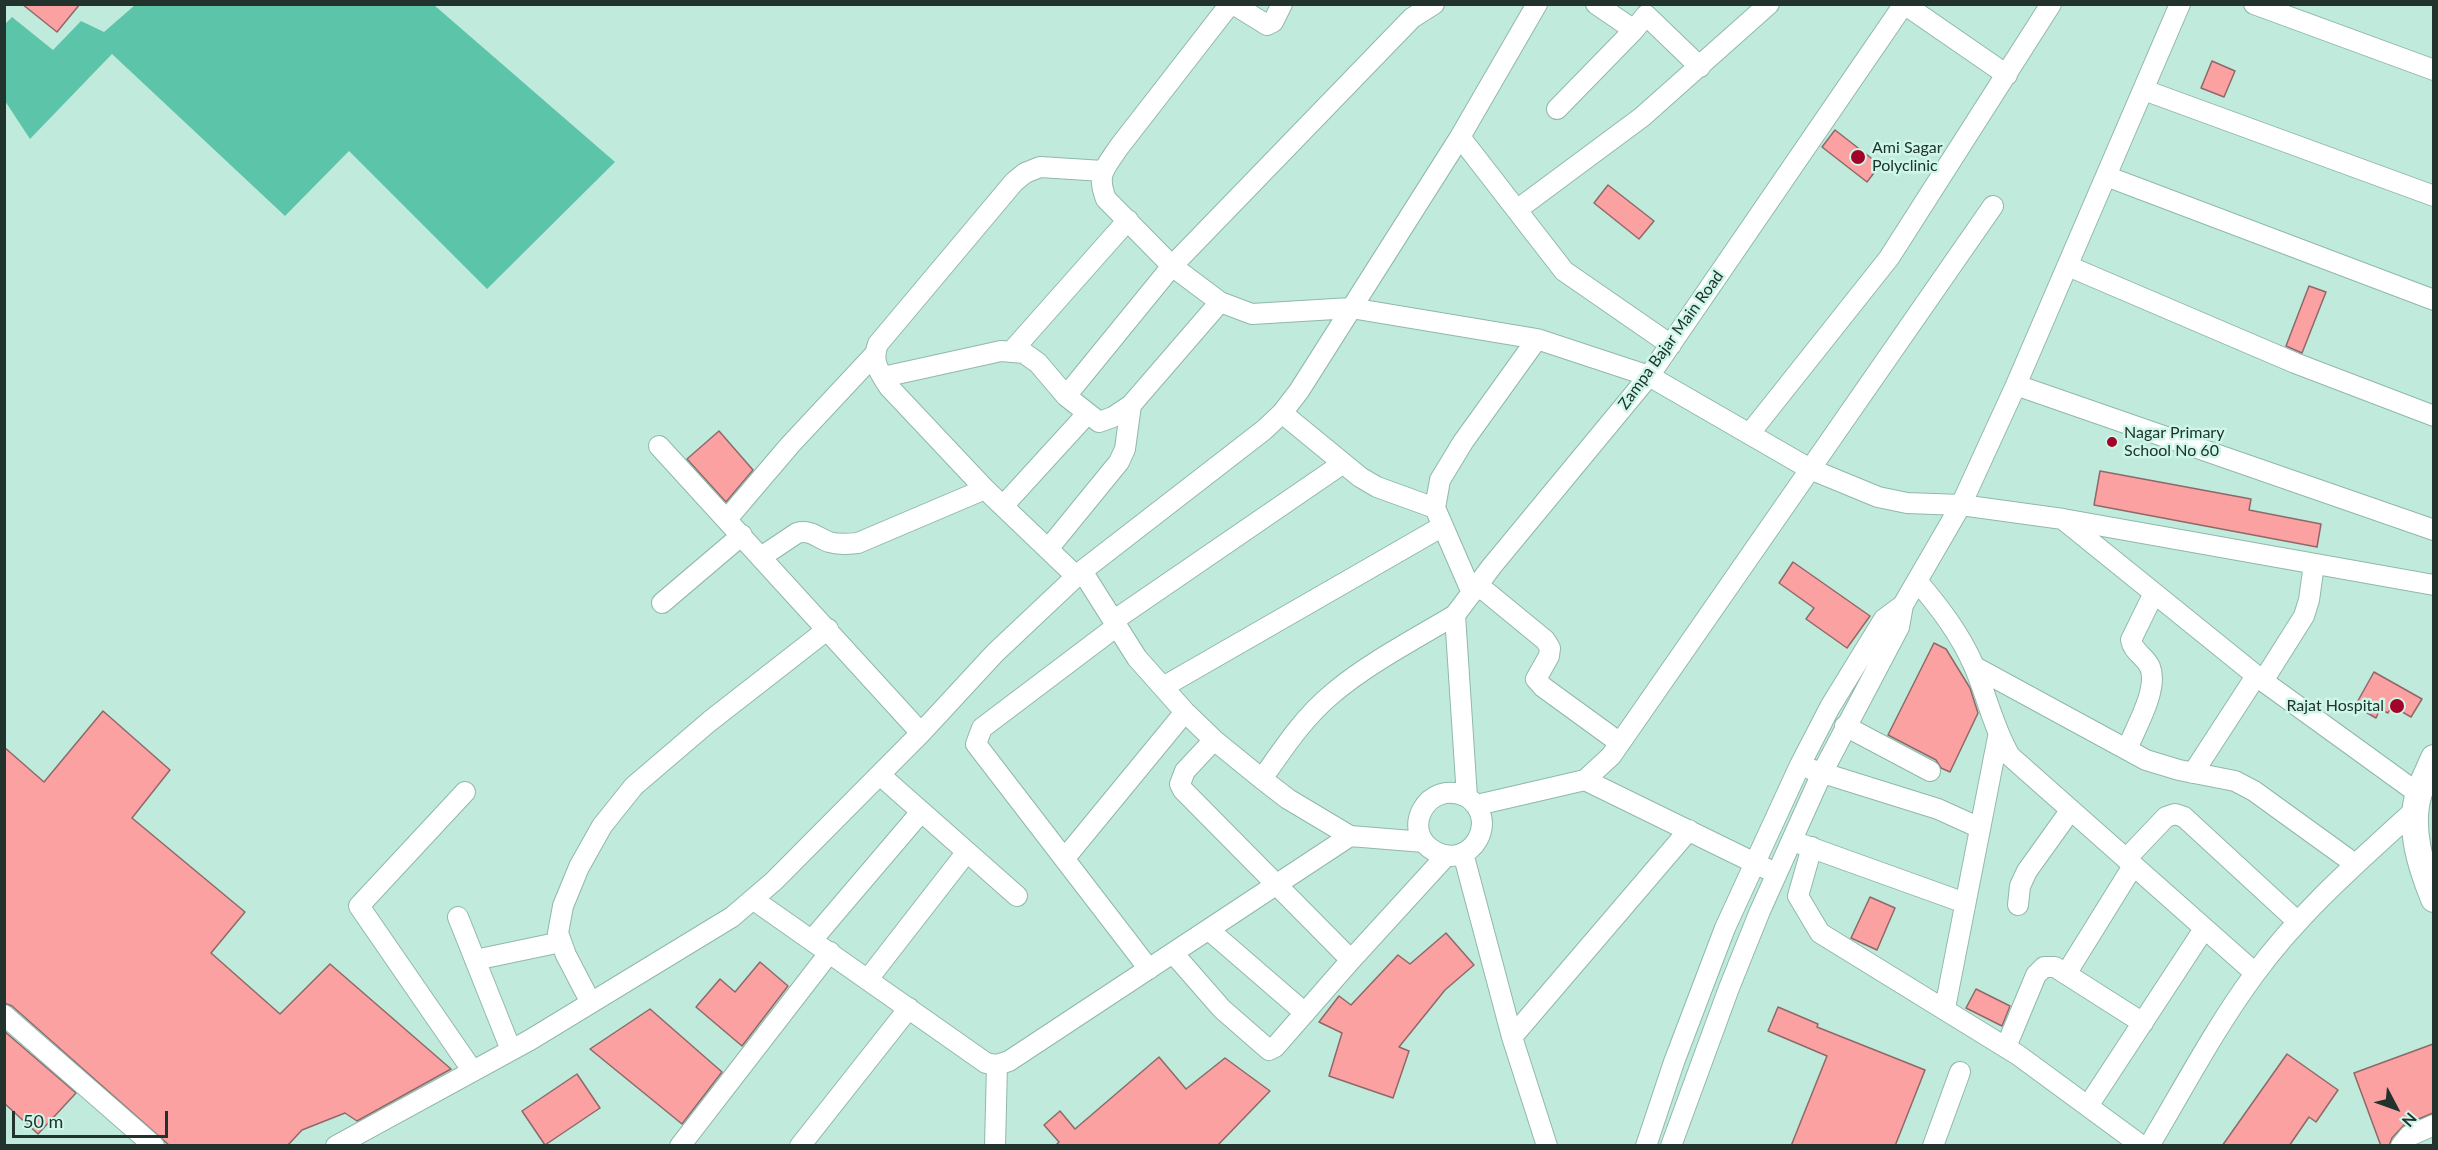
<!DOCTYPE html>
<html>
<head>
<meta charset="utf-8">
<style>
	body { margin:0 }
	#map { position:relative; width:2438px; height:1150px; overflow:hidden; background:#c0eadc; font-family:Lato,sans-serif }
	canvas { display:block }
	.frame { position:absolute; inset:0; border:6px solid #22322d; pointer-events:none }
	.north { position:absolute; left:2366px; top:1078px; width:60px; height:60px; -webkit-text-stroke:4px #cdf7e9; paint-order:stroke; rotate:131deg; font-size:16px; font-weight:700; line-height:24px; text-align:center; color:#22322d }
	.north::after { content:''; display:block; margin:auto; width:21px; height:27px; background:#22322d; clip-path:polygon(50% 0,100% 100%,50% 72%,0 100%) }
	.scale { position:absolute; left:12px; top:1111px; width:156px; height:27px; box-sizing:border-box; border:3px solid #22322d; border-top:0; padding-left:8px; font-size:18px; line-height:21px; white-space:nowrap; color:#22322d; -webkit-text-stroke:4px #cdf7e9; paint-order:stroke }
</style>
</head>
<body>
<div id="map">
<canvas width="2438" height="1150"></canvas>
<div class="frame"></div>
<div class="north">N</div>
<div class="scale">50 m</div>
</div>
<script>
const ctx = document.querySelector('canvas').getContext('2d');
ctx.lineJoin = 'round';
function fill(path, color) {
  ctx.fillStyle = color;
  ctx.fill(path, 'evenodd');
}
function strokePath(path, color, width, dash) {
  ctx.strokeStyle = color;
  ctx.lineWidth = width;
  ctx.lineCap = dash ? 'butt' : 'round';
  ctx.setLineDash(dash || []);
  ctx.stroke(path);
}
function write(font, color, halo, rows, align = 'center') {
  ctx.font = font + ' Lato,sans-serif';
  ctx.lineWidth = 5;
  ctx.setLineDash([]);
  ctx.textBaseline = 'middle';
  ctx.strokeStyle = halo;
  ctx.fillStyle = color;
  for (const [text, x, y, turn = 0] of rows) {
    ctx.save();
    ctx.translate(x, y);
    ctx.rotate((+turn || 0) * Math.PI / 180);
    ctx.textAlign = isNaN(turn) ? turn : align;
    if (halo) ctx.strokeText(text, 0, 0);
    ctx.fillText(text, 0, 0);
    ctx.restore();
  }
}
fill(new Path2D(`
	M135,5H434L615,162L487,289L349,151L285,216L112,54L30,139L5,101V24L12,17L53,50L81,21L104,32Z`), '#5cc5a9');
const building = new Path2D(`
	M22,4H80L57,32Z
	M2212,61L2235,71L2224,97L2201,88Z
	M1835,130L1880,165L1867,182L1822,147Z
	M1608,185L1654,221L1639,239L1594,203Z
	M2309,286L2326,292L2302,353L2286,346Z
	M719,431L753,470L726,502L687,459Z
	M2100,471L2251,499L2249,510L2321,524L2317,547L2094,505Z
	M1793,562L1870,616L1847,648L1806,619L1814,608L1779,583Z
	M1934,643L1946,649L1970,688L1978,713L1950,772L1941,768L1936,760L1888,735Z
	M2374,672L2422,699L2411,717L2392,706L2388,713L2380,709L2376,718L2355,706Z
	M103,711L170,770L132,818L245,912L211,953L280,1014L330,964L451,1069L357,1121L345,1113L302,1130L287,1146H170L12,1006L4,1003V747L44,782Z
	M1870,897L1895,908L1877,950L1851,938Z
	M1446,933L1474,965L1445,990L1399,1047L1409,1051L1393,1098L1329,1076L1342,1033L1319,1022L1339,996L1351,1005L1398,955L1410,964Z
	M760,962L788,986L742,1046L696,1007L720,979L735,992Z
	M1976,989L2010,1006L2002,1026L1966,1008Z
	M1778,1007L1818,1024L1817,1027L1925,1070L1895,1146H1791L1827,1056L1768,1031Z
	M650,1009L722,1072L682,1124L590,1049Z
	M4,1031L76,1093L38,1134L4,1103Z
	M2433,1044V1113L2404,1125L2392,1138L2389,1146H2381L2354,1073Z
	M2287,1054L2338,1090L2316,1122L2309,1117L2289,1146H2222Z
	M1159,1057L1186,1089L1225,1058L1270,1091L1217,1146H1055L1059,1142L1044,1125L1060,1111L1075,1129Z
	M577,1074L600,1108L545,1145L522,1111Z`);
fill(building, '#fba1a1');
strokePath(building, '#8e6968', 1.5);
const minor = new Path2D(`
	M1230,4L1119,147C1105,168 1096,174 1106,199L1172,266L1220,302L1252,314L1351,308L1537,339L1649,376L1810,469L1878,497L1907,503L1961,505L2063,519L2434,585
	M1233,4L1267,25L1273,22L1282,4
	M1596,4L1634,30L1646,15L1700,67
	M2254,4L2434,70
	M2144,90L2434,196
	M1557,109L1634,30
	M1460,137L1564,271L1671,345
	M2106,176L2434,300
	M1518,209L1642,117L1769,4
	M2068,266L2295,363L2434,416
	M1011,352L1128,220
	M883,377L1001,351L1024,353L1038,363L1066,396L1099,422L1113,417L1131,405L1220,302
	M2016,385L2434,530
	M1066,396L1172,266L1412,18L1434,4
	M1282,413L1360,477L1377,487L1435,508
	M1750,433L1889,258L2051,4
	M659,446L921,733
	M1003,506L1087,414
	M727,519L790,445L874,355
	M2065,521L2263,681L2419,794
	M1048,549L1119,462L1125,449L1131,405
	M761,557L797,533C810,529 818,538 829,542C839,545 848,544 858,543L985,489
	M1082,571L1137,658L1185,712L1214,740L1262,779L1288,799L1350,836L1424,842
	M1076,576L985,489L889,387C879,371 871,362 878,344L1014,182L1025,173L1040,167L1103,171
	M1918,582C1940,608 1960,634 1974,666C1987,696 1993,727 2010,756L2255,973
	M1478,585L1545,640L1550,648L1549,656L1536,679L1543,687L1620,743
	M1472,593L1435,508L1440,480L1463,442L1537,339
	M662,603L742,535
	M1113,621L1342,464
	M1117,626L982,728L976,744L1149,969
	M1975,667L2146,760L2179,770L2235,781L2254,791L2355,864
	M2263,681L2304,616L2309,600L2314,564
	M1163,687L1443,526
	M1845,726L1930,771
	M1214,740L1185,771L1180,784L1183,790L1351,960
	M2127,749C2135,729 2159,689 2150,667C2145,656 2133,652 2131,640L2154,593
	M1810,769L1938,809L1980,828
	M2193,773L2256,676
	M880,775L1017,896
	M1262,779C1283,749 1304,717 1332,694C1367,664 1415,639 1455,615
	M1585,780L1767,869
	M465,792L359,906L472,1070
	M1467,797C1427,777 1398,833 1436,852C1471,870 1501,820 1467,797L1455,615L1492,566L1649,376L1904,4L2007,75
	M1477,805L1585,780L1611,756L1993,206
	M1801,844L1965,903
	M1812,847L1798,896L1820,933L2018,1055L2142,1146
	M1463,853L1512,1037L1547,1146
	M1065,858L1185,712
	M2126,859L2166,817L2175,814L2184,817L2298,922
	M754,900L986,1063L997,1065L1009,1061L1350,836
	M2018,905L2020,886L2027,871L2070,811
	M458,917L511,1050
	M1209,930L1305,1013
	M812,940L921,812
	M1173,953L1222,1009L1269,1050L1275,1047L1351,960L1446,856
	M475,960L561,942
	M2066,974L2133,866
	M868,979L966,853
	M591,1003L566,955L558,933L563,906L579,867L602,826L634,786L710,721L828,629
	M1945,1008L1998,737
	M4,1015L154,1146
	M1512,1037L1689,830
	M2006,1047L2036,975L2044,967H2055L2143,1023
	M2088,1106L2204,929
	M336,1146L530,1040L732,917L774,881L921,733L995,653L1082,571L1264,430L1282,413L1299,391L1460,137L1537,4
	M680,1146L830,952
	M800,1146L909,1008
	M995,1146L997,1065
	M1646,1146L1674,1062L1725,928L1800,765L1830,707L1884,619L1903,605L1961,505L2016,385L2180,4
	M1671,1146L1729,988L1760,911L1822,773L1899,627L1903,605
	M1933,1146L1960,1072
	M2149,1146C2183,1089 2215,1028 2254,975C2300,912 2359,861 2416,809
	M2401,1146L2409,1136L2434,1125`);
const major = new Path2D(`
	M2434,758C2429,770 2423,781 2419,793C2408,828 2421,867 2434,899`);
strokePath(minor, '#90b8ab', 22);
strokePath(major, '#90b8ab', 28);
strokePath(minor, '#fff', 20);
strokePath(major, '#fff', 26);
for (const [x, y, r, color] of [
	[1858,157,8,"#a20328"],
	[2112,442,6,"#a20328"],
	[2397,706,8,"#a20328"]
]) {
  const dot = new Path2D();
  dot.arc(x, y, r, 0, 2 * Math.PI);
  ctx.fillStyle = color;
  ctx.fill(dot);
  strokePath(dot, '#cdf7e9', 2);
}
write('16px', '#22322d', '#cdf7e9', [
	["Ami Sagar",1872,148],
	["Polyclinic",1872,166],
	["Nagar Primary",2124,433],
	["School No 60",2124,451],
	["Rajat Hospital",2384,706,"right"]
], 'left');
write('16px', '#22322d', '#cdf7e9', [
	["Zampa Bajar Main Road",1671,340,-54]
]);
</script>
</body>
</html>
